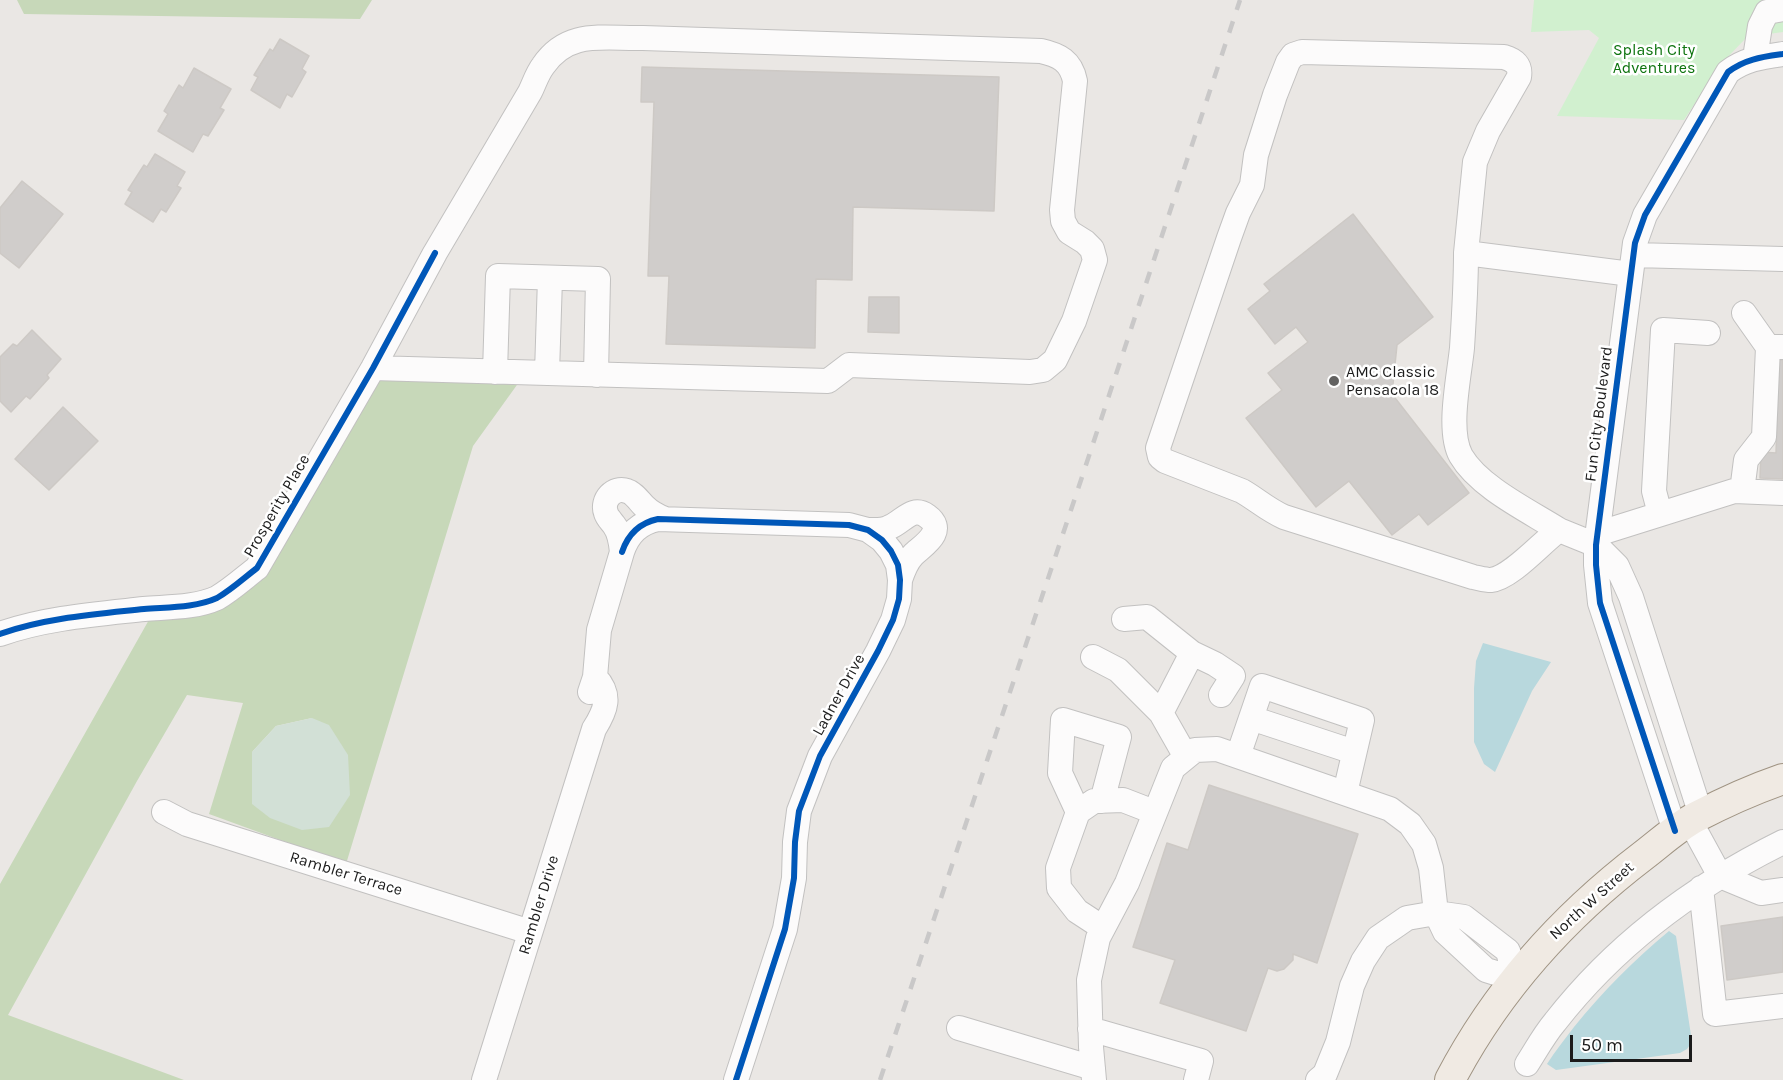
<!DOCTYPE html>
<html>
<head>
<meta charset="utf-8">
<style>
	body { margin:0 }
	#map { position:relative; width:1783px; height:1080px; overflow:hidden; background:#eae7e4; font-family:Karla,sans-serif }
	canvas { display:block }
	.scale { position:absolute; left:1570px; top:1035px; width:122px; height:27px; box-sizing:border-box; border:3px solid #1b1b1b; border-top:0; padding-left:8px; font-size:18px; line-height:21px; white-space:nowrap; color:#1b1b1b; -webkit-text-stroke:4px #fff; paint-order:stroke }
</style>
</head>
<body>
<div id="map">
<canvas width="1783" height="1080"></canvas>
<div class="scale">50 m</div>
</div>
<script>
const ctx = document.querySelector('canvas').getContext('2d');
ctx.lineJoin = 'round';
function fill(path, color) {
  ctx.fillStyle = color;
  ctx.fill(path, 'evenodd');
}
function strokePath(path, color, width, dash) {
  ctx.strokeStyle = color;
  ctx.lineWidth = width;
  ctx.lineCap = dash ? 'butt' : 'round';
  ctx.setLineDash(dash || []);
  ctx.stroke(path);
}
function write(font, color, halo, rows, align = 'center') {
  ctx.font = font + ' Karla,sans-serif';
  ctx.lineWidth = 5;
  ctx.setLineDash([]);
  ctx.textBaseline = 'middle';
  ctx.strokeStyle = halo;
  ctx.fillStyle = color;
  for (const [text, x, y, turn = 0] of rows) {
    ctx.save();
    ctx.translate(x, y);
    ctx.rotate((+turn || 0) * Math.PI / 180);
    ctx.textAlign = isNaN(turn) ? turn : align;
    if (halo) ctx.strokeText(text, 0, 0);
    ctx.fillText(text, 0, 0);
    ctx.restore();
  }
}
fill(new Path2D(`
	M17,0H372L360,19L24,14Z
	M381,370L527,371L473,446L346,864L209,814L243,703L187,695L137,781L8,1015L184,1080H0V884L150,618L217,607ZM312,718L252,752L276,726Z`), '#c7d8b9');
fill(new Path2D(`
	M312,718L329,725L348,755L350,795L329,827L302,830L270,818L252,804V752L276,726Z`), '#d2e0d6');
fill(new Path2D(`
	M1534,0H1783V32L1747,37L1720,65L1684,120L1557,116L1599,38L1589,30L1531,32Z`), '#d1f0cf');
fill(new Path2D(`
	M1483,643L1551,662L1532,691L1495,772L1484,764L1474,742V688L1476,661Z
	M1669,931L1676,936L1692,1042L1687,1049L1680,1053L1556,1070L1547,1064C1555,1051 1565,1039 1574,1027C1603,991 1634,960 1669,931Z`), '#b8d8dd');
const building = new Path2D(`
	M280,39L309,56L302,69L306,72L292,97L287,94L280,108L251,90L258,77L254,75L270,49L273,51Z
	M642,67L999,77L994,211L853,207L852,280L816,279L815,348L666,344L669,276H648L654,102H641Z
	M194,68L231,89L220,108L224,110L208,136L203,134L193,152L158,131L168,114L164,111L179,85L183,88Z
	M155,154L185,172L177,186L181,188L166,212L161,209L153,222L125,204L132,192L128,190L144,165L147,167Z
	M22,181L63,214L19,268L0,253V208Z
	M1353,214L1433,317L1397,345L1392,394L1469,493L1428,525L1419,514L1392,535L1349,481L1316,507L1246,418L1282,390L1268,373L1308,342L1296,327L1275,344L1248,309L1270,291L1264,284Z
	M869,297H899V333L868,332Z
	M32,330L61,359L47,375L49,378L30,399L26,396L11,412L0,401V357L13,344L17,346Z
	M1779,360H1783V479L1760,478L1761,452L1776,453Z
	M63,407L98,441L49,490L15,459Z
	M1209,785L1358,834L1317,963L1293,954V960L1284,969L1277,971L1268,968L1246,1031L1160,1003L1175,960L1133,947L1167,843L1188,850Z
	M1783,917V972L1727,980L1721,926Z`);
fill(building, '#d0cdcb');
strokePath(building, '#cdc9c5', 1.5);
const minor = new Path2D(`
	M1755,58L1760,26L1767,12L1783,9
	M1466,253C1466,285 1464,317 1462,348C1459,378 1447,431 1461,456C1479,487 1529,511 1559,530
	M1634,255L1783,259
	M1631,274L1466,253L1475,162L1488,131L1519,77C1521,65 1514,60 1504,57L1302,52L1293,55L1288,62L1275,95L1256,155L1252,185L1238,213L1229,238L1158,448L1160,457L1165,461L1242,491C1256,499 1268,510 1284,517L1473,577C1479,578 1485,580 1491,580C1511,578 1542,542 1559,530L1596,545L1617,566L1631,597L1701,815
	M1744,313L1768,347H1783
	M495,372L498,276L598,279L596,375
	M547,373L550,278
	M1742,491L1746,460L1764,437L1768,347
	M1660,514L1654,491L1663,330L1708,333
	M868,530C876,530 883,531 890,527C903,522 912,505 927,516C948,531 922,546 913,555C906,562 903,571 900,580
	M1597,534L1734,491L1783,493
	M622,552C628,534 639,523 658,519L849,525L868,530L882,540L891,551L898,565L900,580L899,599L893,620L878,651L820,756L799,811L795,842L794,878L785,929L736,1080
	M1124,619L1147,617L1192,653L1161,713
	M0,634C44,618 98,614 144,609C167,607 195,608 217,598C231,590 244,578 257,568L373,368L435,253L530,92C534,84 537,74 543,66C568,29 603,39 643,38L1041,51C1059,55 1071,61 1075,81L1062,210L1063,221L1069,232L1085,242L1092,249L1095,260L1074,321L1055,360L1043,370L1030,372L849,365L828,381L373,368
	M1192,653L1215,664L1233,676L1221,695
	M1093,657L1118,670L1161,713L1186,757
	M590,692L595,677L599,630L622,552C621,542 620,533 614,525C611,521 607,517 606,513C601,500 614,486 627,491C634,493 639,501 644,506C650,512 657,516 665,519
	M1251,718L1354,752
	M1238,756L1262,686L1362,720L1345,793
	M164,812L187,824L530,932
	M1078,812L1060,773L1063,720L1119,737L1102,801
	M1690,821L1720,876L1761,893L1783,890
	M1675,831L1600,603L1596,565V545L1635,243L1645,215L1728,72C1745,59 1762,57 1783,54
	M1701,888L1715,1014L1783,1006
	M1103,928L1077,911L1059,888L1058,868L1078,812L1094,801L1123,800L1154,812
	M959,1028L1093,1068
	M1090,1029L1201,1061L1196,1080
	M1527,1064C1536,1050 1544,1035 1555,1022C1615,945 1696,885 1783,842
	M484,1080L594,729C606,710 612,695 595,677
	M1094,1080L1091,1047L1089,980L1098,938L1127,883L1173,768L1195,750L1217,749L1390,809L1410,824L1424,844L1431,868L1436,913L1445,932L1486,970L1515,979
	M1318,1080L1325,1074L1338,1042L1352,986L1363,961L1378,938L1407,918L1436,913L1464,917L1508,951L1515,979`);
const major = new Path2D(`
	M1450,1080C1497,990 1564,916 1644,855C1661,842 1677,827 1696,817C1723,803 1754,789 1783,779`);
strokePath(minor, '#c2c1c0', 26);
strokePath(major, '#9f9382', 32);
strokePath(minor, '#fcfbfb', 24);
strokePath(major, '#f0eae3', 30);
strokePath(new Path2D(`
	M880,1080L1078,489L1240,0`), '#c9c8c8', 4.5, [12, 12]);
strokePath(new Path2D(`
	M622,552C628,534 639,523 658,519L849,525L868,530L882,540L891,551L898,565L900,580L899,599L893,620L878,651L820,756L799,811L795,842L794,878L785,929L736,1080
	M0,634C44,618 98,614 144,609C167,607 195,608 217,598C231,590 244,578 257,568L373,368L435,253
	M1675,831L1600,603L1596,565V545L1635,243L1645,215L1728,72C1745,59 1762,57 1783,54`), '#0057b8', 6);
for (const [x, y, r, color] of [
	[1334,381,6,"#636261"]
]) {
  const dot = new Path2D();
  dot.arc(x, y, r, 0, 2 * Math.PI);
  ctx.fillStyle = color;
  ctx.fill(dot);
  strokePath(dot, '#fff', 2);
}
write('16px', '#0e740f', '#fff', [
	["Splash City",1654,50],
	["Adventures",1654,68]
]);
write('16px', '#1b1b1b', '#fff', [
	["AMC Classic",1346,372],
	["Pensacola 18",1346,390]
], 'left');
write('16px', '#1b1b1b', '#fff', [
	["Fun City Boulevard",1599,414,-83],
	["Prosperity Place",277,506,-60],
	["Ladner Drive",839,695,-61],
	["Rambler Terrace",346,874,17],
	["North W Street",1592,901,-42],
	["Rambler Drive",539,905,-73]
]);
</script>
</body>
</html>
